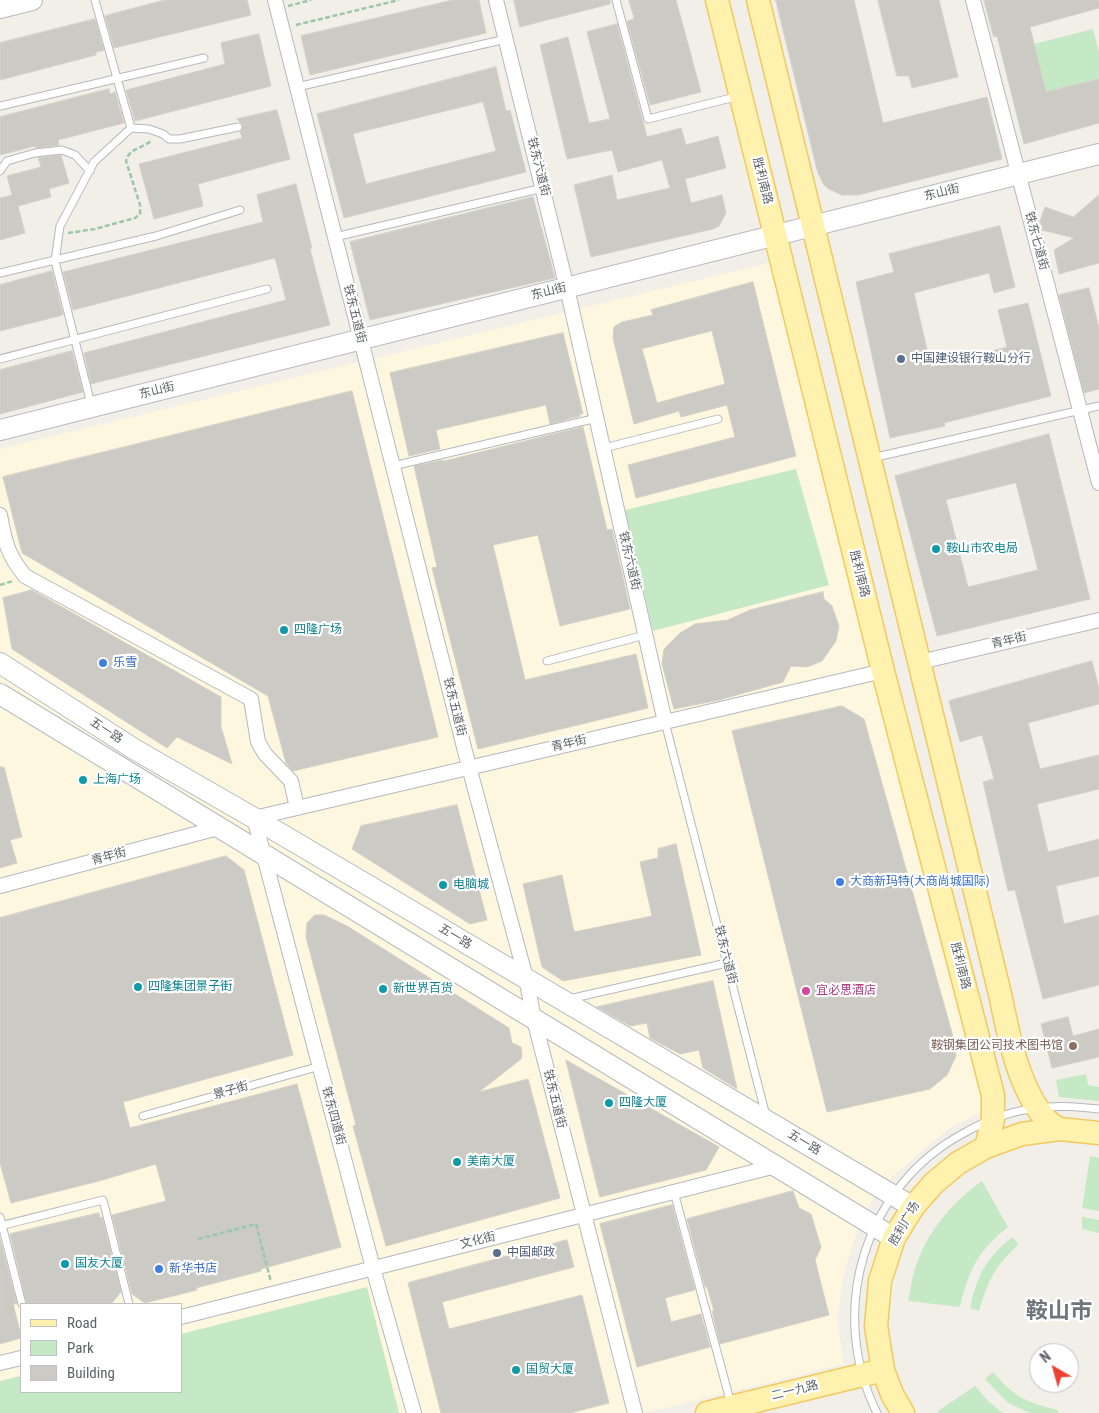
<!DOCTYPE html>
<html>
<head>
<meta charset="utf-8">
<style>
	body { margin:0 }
	#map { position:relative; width:1099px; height:1413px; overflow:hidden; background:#f1efe8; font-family:"Roboto Condensed",sans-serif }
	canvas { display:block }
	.legend { position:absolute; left:20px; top:1303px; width:162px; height:90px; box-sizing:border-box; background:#fff; border:1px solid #bfc1c3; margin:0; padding:6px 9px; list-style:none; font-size:15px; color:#5f6368 }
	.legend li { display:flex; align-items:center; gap:10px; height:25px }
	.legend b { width:25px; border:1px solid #bfc1c3 }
	.north { position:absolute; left:1029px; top:1343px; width:50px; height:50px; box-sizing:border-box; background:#fff; border:1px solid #bfc1c3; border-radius:50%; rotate:322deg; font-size:14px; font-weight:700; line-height:20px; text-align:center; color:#5f6368 }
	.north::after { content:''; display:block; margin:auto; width:18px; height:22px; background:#ea4335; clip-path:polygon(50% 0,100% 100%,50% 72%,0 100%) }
</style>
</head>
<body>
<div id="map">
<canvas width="1099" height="1413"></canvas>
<ul class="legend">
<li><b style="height:6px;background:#fff2af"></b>Road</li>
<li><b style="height:14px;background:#c5e8c5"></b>Park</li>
<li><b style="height:14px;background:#cccac5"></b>Building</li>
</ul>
<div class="north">N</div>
</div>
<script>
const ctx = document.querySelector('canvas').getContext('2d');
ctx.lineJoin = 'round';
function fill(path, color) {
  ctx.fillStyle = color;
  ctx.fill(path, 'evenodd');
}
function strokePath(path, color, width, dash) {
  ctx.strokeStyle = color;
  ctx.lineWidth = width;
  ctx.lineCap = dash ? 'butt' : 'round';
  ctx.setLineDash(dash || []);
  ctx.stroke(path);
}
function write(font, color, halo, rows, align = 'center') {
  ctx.font = font + ' "Roboto Condensed","Noto Sans SC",sans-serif';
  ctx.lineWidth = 4.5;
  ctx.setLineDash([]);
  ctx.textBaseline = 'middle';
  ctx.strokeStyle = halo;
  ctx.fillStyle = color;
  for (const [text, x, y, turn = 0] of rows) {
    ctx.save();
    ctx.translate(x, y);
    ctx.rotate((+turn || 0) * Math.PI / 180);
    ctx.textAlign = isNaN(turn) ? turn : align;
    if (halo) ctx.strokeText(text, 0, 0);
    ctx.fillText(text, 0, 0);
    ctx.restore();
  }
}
fill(new Path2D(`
	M773,262L986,1110L953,1126L934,1140L892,1177L871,1202L858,1228L844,1273L837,1320L844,1364L644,1413H0V449ZM21,1304H181V1392H21Z`), '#fef7e0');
fill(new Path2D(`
	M1093,29L1099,52V79L1046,92L1034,44Z
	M796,469L829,585L653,631L625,510Z
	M1086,1074L1088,1085L1099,1087V1101L1059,1097L1056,1080Z
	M1090,1156L1099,1158V1211L1082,1208Z
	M982,1181L1008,1227C977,1252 969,1269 960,1307L908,1301C911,1288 912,1275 917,1263C929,1229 953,1202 982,1181Z
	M1082,1217L1099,1220V1233L1082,1229Z
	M1013,1237L1018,1245C994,1267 988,1281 979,1311L970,1308C977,1276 986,1257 1013,1237Z
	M367,1287L399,1413H0V1381L21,1376V1392H181V1334Z
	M993,1372C1015,1398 1026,1402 1058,1410V1413H1030L1023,1410L1007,1402L985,1379Z
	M975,1386L989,1402L1003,1413H939L938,1411Z`), '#c5e8c5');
const building = new Path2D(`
	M165,0H247L251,15L114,48L105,16Z
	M453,0H479L486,33L310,75L301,36Z
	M514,0H610V4L520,27Z
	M629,0H676L701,92L650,105L627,21L634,19Z
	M776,0H854L883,123L987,97L1002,159L858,195H842L829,189L824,185L818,173Z
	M878,0H939L958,77L912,88L909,76H897Z
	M984,0H1099V8L1030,27L1046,92L1099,79V123L1024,144L997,36L994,37Z
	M95,19L104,50L96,52V55L0,80V43Z
	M617,24L647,137L681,128L686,145L718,136L726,168L685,179L691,203L722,195L726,213L719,226L713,229L591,257L574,185L612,175L617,200L670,188L662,160L618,172L612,150L567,159L540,45L568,37L589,123L610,119L587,32Z
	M259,34L271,86L135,121L126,90L225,64L221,43Z
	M496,67L506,111L510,110L526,172L344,218L317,114ZM483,102L496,151L366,184L353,134Z
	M109,89L110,94L115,92L124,123L58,140L59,145L36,148L35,146L0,155V117Z
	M277,110L290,159L198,184L203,206L154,219L139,164L242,138L240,132L243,125L237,119Z
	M61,155L69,183L49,189L51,197L18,206L25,233L0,240V198L12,195L7,176L41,167L38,158Z
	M296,184L312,248L310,249L330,325L91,384L84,353L286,300L275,258L73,310L63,272L263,222L257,195Z
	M1099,195V263L1059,274L1054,250L1074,238L1042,230L1040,221L1045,207L1073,217Z
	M533,197L555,278L370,320L350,242Z
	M1000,226L1015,287L994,293L989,273L914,293L931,367L1007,347L998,310L1028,303L1051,396L944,423L945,426L890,438L856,282L894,272L889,254Z
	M52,271L63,315L0,331V285Z
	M753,282L796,456L636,498L628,465L735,437L727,405L681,417L679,411L634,424L613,338L614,327L622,322L653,315L651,310ZM712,331L725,384L657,403L642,349Z
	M1089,288L1099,328V389L1084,393L1059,295Z
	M563,333L583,414H580V416L550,424L546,405L436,430L440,449L409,456L390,373Z
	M72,351L83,392L0,414V370Z
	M352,391L438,737L293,771L286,763L268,696L22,553L3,477Z
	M583,427L607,530L612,529L630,609L560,626L538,535L493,545L525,680L636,654L648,708L478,749L432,568L437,567L414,466L443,460V461Z
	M1049,434L1090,599L937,636L895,476ZM1016,483L1038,570L968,587L946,500Z
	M32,590L221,697V727L232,764L177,737L167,748L12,649L3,598Z
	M823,592L824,599L832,606L839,626L836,641L822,661L807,667L791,666L783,682L719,700L674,709L662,664L664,649L680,633L695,624L728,620L750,610Z
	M1092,661L1099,689V704L1028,723L1040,769L1099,755V789L1037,804L1048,852L1099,839V876L1056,886L1064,924L1099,915V985L1043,999L1015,890L1008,891L983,782L994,779L982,735L960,742L949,701Z
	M842,706L864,719L952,1033L956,1056L947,1075L930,1089L827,1112L732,731Z
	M0,767H4L22,837L10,840L17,863L0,868Z
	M457,805L487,920L470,924L352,849L361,826Z
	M676,844L701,955L563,981L542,967L523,884L562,875L574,932L652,916L640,862L658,858V849Z
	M226,856L244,870L293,1055L123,1102L130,1128L297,1084L341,1247L261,1269V1271L196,1288L197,1290L145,1303L132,1294L112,1215L166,1201L156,1164L99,1181L11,1203L0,1163V918Z
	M315,915H324L347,926L509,1028L512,1043L521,1047L522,1056L521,1059L479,1092L528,1079L560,1198L386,1246L353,1126L356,1125L306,937L307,923Z
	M713,981L737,1089L703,1068L699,1050L680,1054L650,1038L647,1023L630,1026L597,1007Z
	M1068,1017L1073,1036L1099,1029V1057L1052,1068L1041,1024Z
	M566,1060L719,1147L706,1170L600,1197Z
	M793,1191L799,1208L811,1214L821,1247L815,1260L829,1315L720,1344L712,1311H714L707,1287H705L687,1219Z
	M672,1205L695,1290L665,1298L671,1322L701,1314L710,1347L637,1367L600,1224Z
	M99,1213L100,1218L102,1217L121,1292L111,1304H27L10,1234Z
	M0,1239L17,1304H13L21,1335V1338L0,1344Z
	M567,1240L574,1267L442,1302L449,1329L582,1295L609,1403L570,1413H441L408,1283Z`);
fill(building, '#cccac5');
strokePath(building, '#d6d1c6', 1);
const lane = new Path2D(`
	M616,0L648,119L739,96
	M297,87L506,39
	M0,106L204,58
	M131,128L149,129L163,134L169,139H180L238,127
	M0,171L7,161L35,153L62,150L75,155L90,171
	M335,237L543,188
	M0,273L156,236L240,210
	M0,359L267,289
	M91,404L55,261L60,226L94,162L131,128L95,0
	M604,448L718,419
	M872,458L1099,406
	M393,466L597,418
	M547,661L645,635
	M665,722L766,1116
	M569,999L727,963
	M143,1116L320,1066
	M674,1192L731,1404
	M0,1217L22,1304
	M0,1226L103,1200L129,1304
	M877,1413C827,1312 863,1187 964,1133C987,1120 1013,1110 1039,1108C1059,1105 1079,1107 1099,1109`);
const street = new Path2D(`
	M275,0L469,767L526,978L534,1019L635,1413
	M496,0L567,288L665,722
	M973,0L1099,483
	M0,515C5,542 7,554 25,576L251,699L258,742L265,754L291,781L297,808
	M920,662L1099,620
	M0,886L218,828
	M181,1317L776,1166
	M0,1363L21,1358
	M414,1413L373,1268L254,818L883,671`);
const secondary = new Path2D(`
	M0,8L32,0
	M0,430L1099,154
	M0,663L134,749L254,818L913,1207
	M0,694L894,1238`);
const primary = new Path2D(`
	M717,0L883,671L993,1095V1119L986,1147
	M758,0L1000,994C1008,1033 1018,1086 1044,1117C1048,1122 1054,1126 1060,1129
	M707,1413L883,1370
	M903,1413L892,1394L883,1370L876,1326L880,1281L894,1238L913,1207L934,1183L958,1163L986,1147L1022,1134L1060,1129L1099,1133`);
strokePath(lane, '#b5b8bc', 9);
strokePath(street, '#b5b8bc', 16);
strokePath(secondary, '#b6babf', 22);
strokePath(primary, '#f2c960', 25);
strokePath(new Path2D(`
	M288,6L311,0
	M296,25L399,0
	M68,233L95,229L135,218L140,214V205L126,161C129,148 144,148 152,140
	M0,585L13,581
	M198,1239L256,1224L271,1282`), '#9cc7a9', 2.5, [5, 2.5]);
strokePath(lane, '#fff', 7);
strokePath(street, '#fff', 14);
strokePath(secondary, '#fff', 20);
strokePath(primary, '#fff2af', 22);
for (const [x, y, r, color] of [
	[901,359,5,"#5c6f8a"],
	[936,549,5,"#0f9aa8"],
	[284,630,5,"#0f9aa8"],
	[103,663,5,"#3f7fe0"],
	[83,780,5,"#0f9aa8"],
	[840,882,5,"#3f7fe0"],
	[443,885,5,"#0f9aa8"],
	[138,987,5,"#0f9aa8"],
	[383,989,5,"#0f9aa8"],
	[806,991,5,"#d1479c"],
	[1073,1046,5,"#8d6e63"],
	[609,1103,5,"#0f9aa8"],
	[457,1162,5,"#0f9aa8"],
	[497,1253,5,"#5c6f8a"],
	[65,1264,5,"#0f9aa8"],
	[159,1269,5,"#3f7fe0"],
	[516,1370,5,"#0f9aa8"]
]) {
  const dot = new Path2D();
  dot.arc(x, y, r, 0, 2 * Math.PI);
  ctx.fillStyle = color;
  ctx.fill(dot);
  strokePath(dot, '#fff', 2);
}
write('12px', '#5f6368', '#fff', [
	["铁东六道街",538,167,76],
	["胜利南路",762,181,76],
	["东山街",942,193,-14],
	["铁东七道街",1036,241,75],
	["东山街",549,292,-14],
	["铁东五道街",354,314,76],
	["东山街",157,391,-14],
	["铁东六道街",629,561,77],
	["胜利南路",859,574,76],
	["青年街",1009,641,-13],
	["铁东五道街",454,707,76],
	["五一路",106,731,33],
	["青年街",569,744,-13],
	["青年街",109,857,-15],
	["五一路",455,937,31],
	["铁东六道街",725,955,76],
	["胜利南路",960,966,76],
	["景子街",231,1091,-16],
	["铁东五道街",554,1099,76],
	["铁东四道街",333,1116,75],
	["五一路",804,1143,31],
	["胜利广场",905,1224,-60],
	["文化街",478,1241,-14],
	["二一九路",795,1391,-14]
]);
write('12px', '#4e5e75', '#fff', [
	["中国建设银行鞍山分行",911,359],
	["中国邮政",507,1253]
], 'left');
write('12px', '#0d838f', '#fff', [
	["鞍山市农电局",946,549],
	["四隆广场",294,630],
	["上海广场",93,780],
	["电脑城",453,885],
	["四隆集团景子街",148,987],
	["新世界百货",393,989],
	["四隆大厦",619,1103],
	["美南大厦",467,1162],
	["国友大厦",75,1264],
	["国贸大厦",526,1370]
], 'left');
write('12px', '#366cbe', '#fff', [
	["乐雪",113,663],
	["大商新玛特(大商尚城国际)",850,882],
	["新华书店",169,1269]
], 'left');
write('12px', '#b23c85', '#fff', [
	["宜必思酒店",816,991]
], 'left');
write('12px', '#785e54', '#fff', [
	["鞍钢集团公司技术图书馆",1063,1046]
], 'right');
write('bold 22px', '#70757a', '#fff', [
	["鞍山市",1059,1312]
]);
</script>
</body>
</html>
